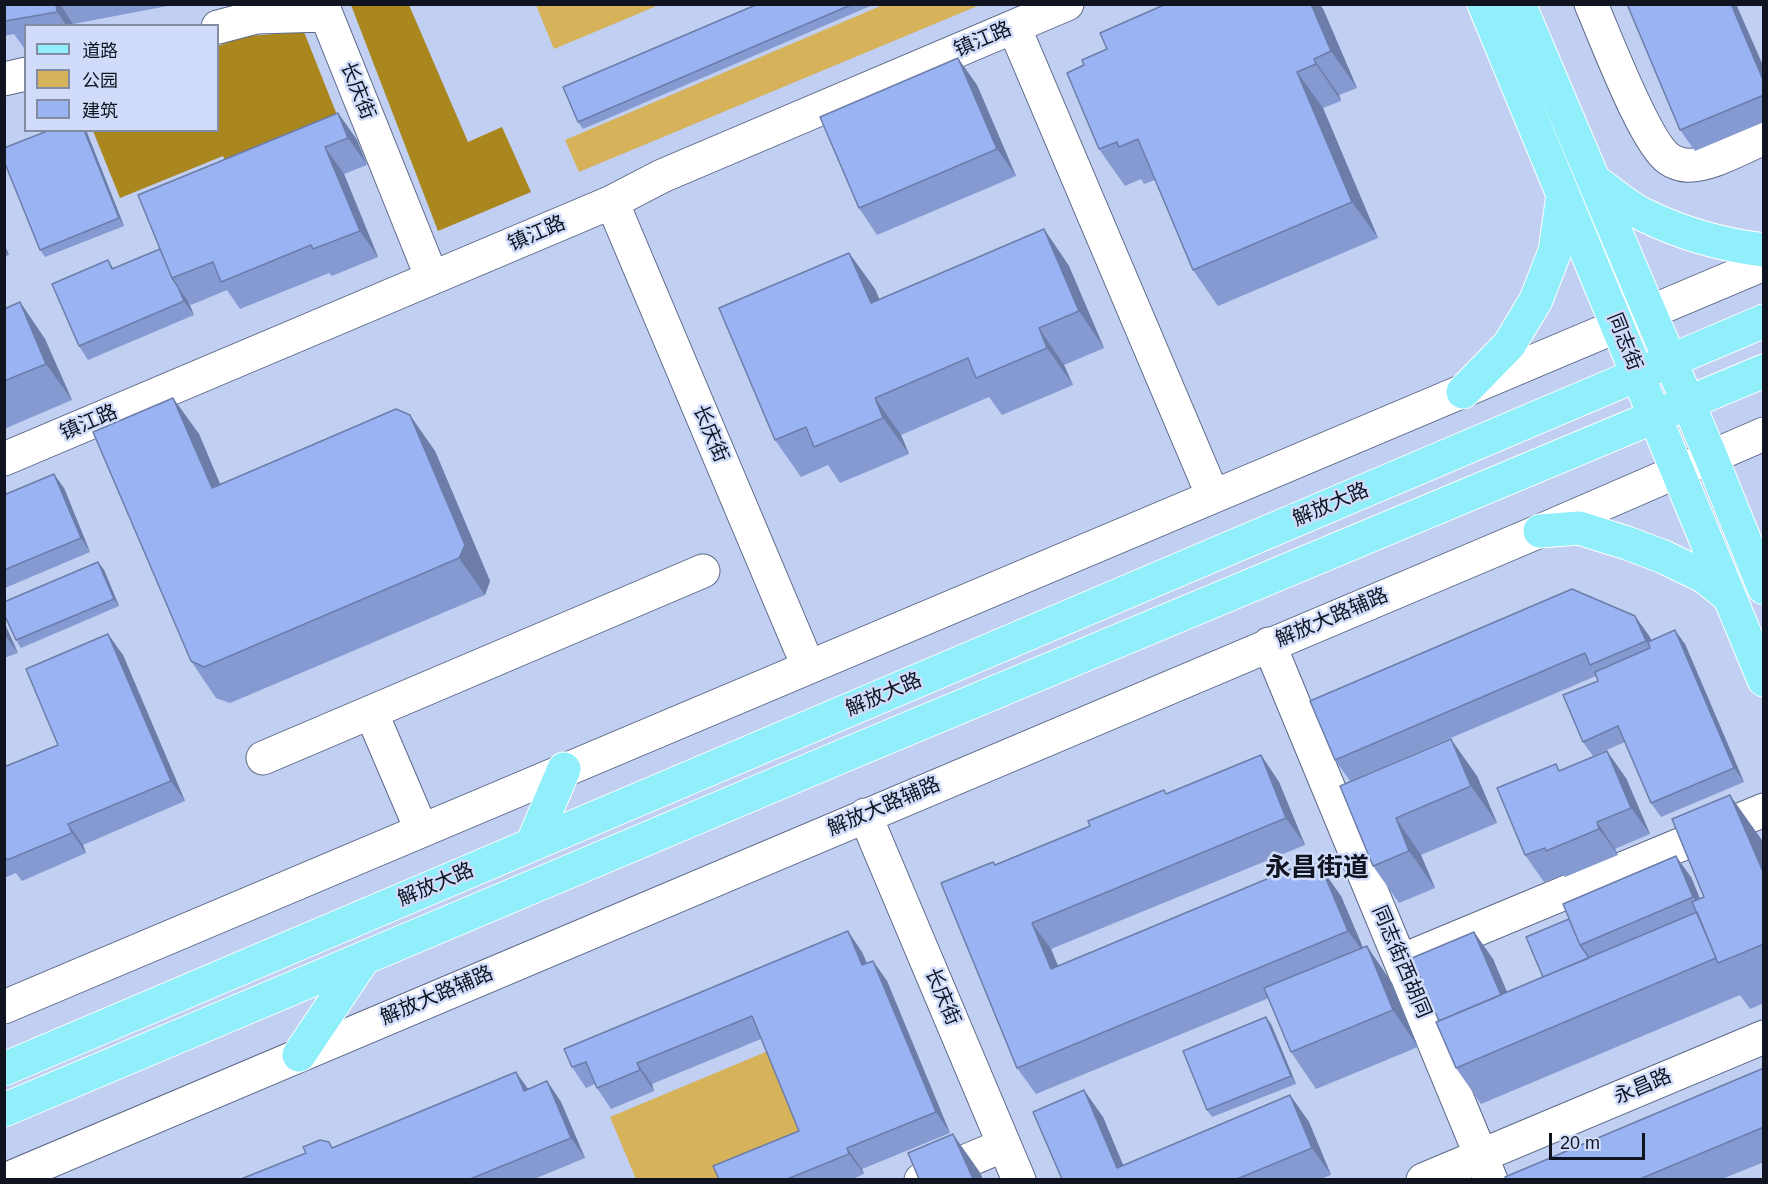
<!DOCTYPE html>
<html>
<head>
<meta charset="utf-8">
<style>
	body { margin:0 }
	#map { position:relative; width:1768px; height:1184px; overflow:hidden; background:#c0cff2; font-family:Arial,"Noto Sans SC",sans-serif }
	canvas { display:block }
	.frame { position:absolute; inset:0; border:6px solid #0f1420; pointer-events:none }
	.legend { position:absolute; left:24px; top:24px; width:195px; height:108px; box-sizing:border-box; background:#d0dcf9; border:2px solid #838ca2; margin:0; padding:8px 10px; list-style:none; font-size:18px; color:#0f1420 }
	.legend li { display:flex; align-items:center; gap:12px; height:30px }
	.legend b { width:30px; border:2px solid #838ca2 }
	.scale { position:absolute; left:1549px; top:1133px; width:96px; height:27px; box-sizing:border-box; border:3px solid #0f1420; border-top:0; padding-left:8px; font-size:18px; line-height:21px; white-space:nowrap; color:#0f1420; -webkit-text-stroke:4px #d0dcf9; paint-order:stroke }
</style>
</head>
<body>
<div id="map">
<canvas width="1768" height="1184"></canvas>
<div class="frame"></div>
<ul class="legend">
<li><b style="height:8px;background:#90effb"></b>道路</li>
<li><b style="height:16px;background:#d6b25a"></b>公园</li>
<li><b style="height:16px;background:#9ab3f3"></b>建筑</li>
</ul>
<div class="scale">20 m</div>
</div>
<script>
const ctx = document.querySelector('canvas').getContext('2d');
ctx.lineJoin = 'round';
function fill(path, color) {
  ctx.fillStyle = color;
  ctx.fill(path, 'evenodd');
}
function strokePath(path, color, width, dash) {
  ctx.strokeStyle = color;
  ctx.lineWidth = width;
  ctx.lineCap = dash ? 'butt' : 'round';
  ctx.setLineDash(dash || []);
  ctx.stroke(path);
}
function write(font, color, halo, rows, align = 'center') {
  ctx.font = font + ' Arial,"Noto Sans SC",sans-serif';
  ctx.lineWidth = 5;
  ctx.setLineDash([]);
  ctx.textBaseline = 'middle';
  ctx.strokeStyle = halo;
  ctx.fillStyle = color;
  for (const [text, x, y, turn = 0] of rows) {
    ctx.save();
    ctx.translate(x, y);
    ctx.rotate((+turn || 0) * Math.PI / 180);
    ctx.textAlign = isNaN(turn) ? turn : align;
    if (halo) ctx.strokeText(text, 0, 0);
    ctx.fillText(text, 0, 0);
    ctx.restore();
  }
}
fill(new Path2D(`
	M536,5H659L554,49Z
	M883,5H980L579,172L565,140Z
	M768,1051L809,1149L737,1179H636L610,1117Z`), '#d6b25a');
fill(new Path2D(`
	M351,5H409L468,142L502,127L531,192L438,231Z
	M304,32L347,140L235,185L223,156L120,198L93,131L218,130V46L246,36Z`), '#aa861f');
const minor = new Path2D(`
	M322,4L432,278
	M1591,4C1605,36 1645,143 1669,159C1673,162 1682,165 1686,165C1708,167 1743,147 1764,138
	M218,27L256,17L326,15
	M1014,27L1213,496
	M4,79L26,74
	M612,202L808,666
	M4,459L612,202L662,176L1067,4
	M1269,644L1491,1180
	M371,712L421,829
	M263,758L703,571
	M865,815L1019,1180
	M1401,961L1764,810
	M4,1007L1764,264
	M5,1180L1540,531L1764,434
	M921,1180L1004,1145
	M1423,1180L1764,1037`);
const major = new Path2D(`
	M1484,4L1764,680
	M1519,4L1711,457L1764,588
	M1596,182C1611,192 1626,206 1642,214C1680,233 1722,245 1764,250
	M1463,392L1509,345L1536,300L1555,251L1563,195
	M1540,531L1579,528L1627,543L1664,557L1705,577L1727,595
	M532,844L564,769
	M299,1055L364,958
	M4,1069L1764,321
	M4,1110L845,755L1764,371`);
strokePath(minor, '#5b6887', 35);
strokePath(major, '#fff', 35);
strokePath(minor, '#fff', 33);
strokePath(major, '#90effb', 33);
fill(new Path2D(`
	M4,4H178L73,24L74,26H26V48H24L14,34L4,36Z
	M758,4H875L583,129L578,122Z
	M1166,4H1320L1324,11L1357,88L1339,95L1341,101L1323,108L1378,238L1218,306L1193,270L1155,180L1144,184L1141,179L1125,186L1099,149L1084,65Z
	M1736,4L1764,68V122L1695,151L1680,130Z
	M977,85L1016,176L877,235L859,208Z
	M338,113L357,140L367,165L344,174L378,257L332,276L329,273L240,309L227,290L191,305L188,301L194,315L88,360L79,346L108,260L114,269L160,249Z
	M86,130L124,226L45,257L40,250Z
	M1044,229L1069,266L1104,348L1064,365L1073,385L1002,415L989,397L901,435L909,454L840,483L828,465L801,477L775,440L849,253L875,289L879,299Z
	M4,244L9,255L4,257Z
	M20,302L45,339L72,400L4,429V309Z
	M173,398L199,434L220,484L435,451L490,581L485,595L230,703L216,698L191,661Z
	M64,488L90,552L5,588L4,495Z
	M98,562L104,570L119,606L21,648L16,640Z
	M1635,616L1651,640L1685,644L1744,782L1661,817L1651,803L1625,742L1593,756L1583,742L1598,681L1596,676L1350,781L1335,760Z
	M4,622L18,653L4,658Z
	M123,655L185,801L83,845L86,853L22,881L16,873L4,878V767L58,745Z
	M1261,755L1279,782L1305,845L1051,949L1058,966L1341,896L1363,948L1392,983L1418,1047L1316,1089L1291,1052L1269,998L1036,1094L1017,1068L996,865Z
	M1561,770L1626,778L1650,834L1615,849L1618,855L1565,877L1563,875L1544,882L1525,855Z
	M1477,776L1497,823L1421,855L1435,888L1399,903L1373,866L1340,786Z
	M1762,841L1764,843V1003L1750,1009L1740,995L1481,1104L1456,1068L1439,1021L1474,932L1493,959L1507,992L1543,977L1526,937L1691,877L1700,899L1704,897Z
	M862,952L867,963L873,961L887,981L950,1133L862,1169L864,1174L852,1179H719L799,1131L761,1039L652,1084L654,1091L611,1109L597,1088L595,1084L586,1088L572,1067Z
	M1271,1024L1296,1084L1212,1117L1207,1110Z
	M1764,1068V1162L1722,1179H1506Z
	M547,1081L561,1102L585,1158L534,1179H241L333,1148L528,1089Z
	M1290,1095L1309,1122L1331,1175L1320,1179H1062L1103,1117L1123,1165Z`), '#849ad1');
fill(new Path2D(`
	M56,4H60L74,26H67L57,12Z
	M1311,4H1320L1324,11L1357,88L1331,51Z
	M1731,4H1736L1764,68V82Z
	M958,58L977,85L1016,176L997,149Z
	M1314,59L1339,95L1341,101L1316,64Z
	M1297,72L1323,108L1378,238L1352,202Z
	M338,113L357,140L367,165L348,138Z
	M84,130H86L124,226L119,218Z
	M325,147L344,174L378,257L360,231Z
	M1044,229L1069,266L1104,348L1079,311Z
	M4,244L9,255L4,249Z
	M849,253L875,289L896,339L871,303Z
	M178,287L188,301L194,315L184,301Z
	M20,302L45,339L72,400L46,364Z
	M1039,328L1064,365L1073,385L1047,348Z
	M173,398L199,434L237,524L212,488Z
	M875,398L901,435L909,454L883,418Z
	M410,415L435,451L490,581L485,595L459,558Z
	M54,474L64,488L90,552L81,538Z
	M98,562L104,570L119,606L114,599Z
	M1635,616L1650,637L1660,662L1646,641Z
	M4,622L18,653L4,634Z
	M1675,630L1685,644L1744,782L1734,768Z
	M108,634L123,655L185,801L171,781Z
	M1451,739L1477,776L1497,823L1471,786Z
	M1607,751L1626,778L1650,834L1631,808Z
	M1261,755L1279,782L1305,845L1286,818Z
	M1730,795L1764,843V874Z
	M1396,818L1421,855L1435,888L1409,851Z
	M1597,822L1615,849L1618,855L1599,829Z
	M68,824L83,845L86,853L72,833Z
	M1676,856L1691,877L1708,918L1693,897Z
	M1322,869L1341,896L1367,957L1348,931Z
	M1032,923L1051,949L1070,995L1051,969Z
	M848,931L862,952L876,986L862,965Z
	M1474,932L1493,959L1524,1032L1505,1006Z
	M1367,946L1392,983L1418,1047L1393,1010Z
	M873,961L887,981L950,1133L936,1112Z
	M1266,1017L1271,1024L1296,1084L1291,1076Z
	M637,1063L652,1084L654,1091L640,1070Z
	M516,1072L531,1093L524,1091Z
	M547,1081L561,1102L585,1158L571,1138Z
	M1084,1090L1103,1117L1129,1179L1117,1168Z
	M1290,1095L1309,1122L1331,1175L1312,1148Z
	M953,1134L979,1171L983,1179H973Z
	M847,1148L862,1169L864,1174L849,1154Z`), '#6c7daa');
const building = new Path2D(`
	M4,4H56L57,12L5,21Z
	M758,4H853L578,122L563,87Z
	M1166,4H1311L1331,51L1314,59L1316,64L1297,72L1352,202L1193,270L1138,139L1119,147L1117,142L1099,149L1067,73L1084,65L1082,60L1107,49L1100,33Z
	M1627,4H1731L1764,82V95L1680,130Z
	M958,58L997,149L859,208L820,117Z
	M338,113L348,138L325,147L360,231L313,249L311,245L221,282L213,262L172,278L138,195Z
	M50,130H84L119,218L40,250L4,161V148Z
	M1044,229L1079,311L1039,328L1047,348L976,378L968,358L875,398L883,418L814,447L806,427L775,440L719,308L849,253L871,303Z
	M160,249L172,278L178,287L184,301L79,346L52,284L108,260L112,269Z
	M20,302L46,364L4,381V309Z
	M173,398L212,488L396,409L410,415L465,545L459,558L204,667L191,661L93,432Z
	M54,474L81,538L4,570V495Z
	M98,562L114,599L16,640L4,614V602Z
	M1572,589L1635,616L1646,641L1590,665L1585,653L1335,760L1310,701Z
	M1675,630L1734,768L1651,803L1618,726L1583,742L1563,695L1598,681L1595,672L1650,648L1648,642Z
	M108,634L171,781L68,824L72,833L7,860L4,854V767L58,745L26,669Z
	M1451,739L1471,786L1396,818L1409,851L1373,866L1340,786Z
	M1607,751L1631,808L1597,822L1599,829L1546,851L1545,848L1525,855L1497,788L1556,764L1559,771Z
	M1261,755L1286,818L1032,923L1051,969L1310,861L1322,869L1348,931L1017,1068L941,883L993,862L995,865L1090,826L1088,821L1164,790L1166,794Z
	M1730,795L1764,874V944L1718,963L1692,902L1704,897L1672,819Z
	M1676,856L1693,897L1580,945L1563,904Z
	M1697,912L1716,958L1456,1068L1436,1022Z
	M1569,919L1580,945L1589,958L1543,977L1526,937Z
	M848,931L862,965L873,961L936,1112L847,1148L849,1154L787,1179H719L713,1166L799,1131L752,1016L637,1063L640,1070L597,1088L586,1062L572,1067L564,1049Z
	M1474,932L1501,995L1439,1021L1412,958Z
	M1367,946L1393,1010L1291,1052L1264,988Z
	M1266,1017L1291,1076L1207,1110L1183,1051Z
	M1764,1068V1127L1640,1179H1506L1505,1177Z
	M516,1072L524,1091L547,1081L571,1138L470,1179H241L306,1153L303,1147L320,1140L329,1142L332,1148Z
	M1084,1090L1117,1168L1290,1095L1312,1148L1237,1179H1062L1033,1112Z
	M953,1134L973,1179H919L908,1153Z`);
fill(building, '#9ab3f3');
strokePath(building, '#6c7daa', 1.5);
write('20px', '#0f1420', '#d0dcf9', [
	["镇江路",983,40,-23],
	["长庆街",357,91,68],
	["镇江路",537,234,-23],
	["同志街",1624,342,68],
	["镇江路",89,423,-23],
	["长庆街",710,434,67],
	["解放大路",1331,505,-23],
	["解放大路辅路",1332,618,-23],
	["解放大路",884,695,-23],
	["解放大路辅路",884,807,-23],
	["解放大路",436,885,-23],
	["同志街西胡同",1401,962,67],
	["解放大路辅路",437,996,-23],
	["长庆街",942,997,67],
	["永昌路",1643,1087,-23]
]);
write('bold 26px', '#0f1420', '#d0dcf9', [
	["永昌街道",1317,869]
]);
</script>
</body>
</html>
